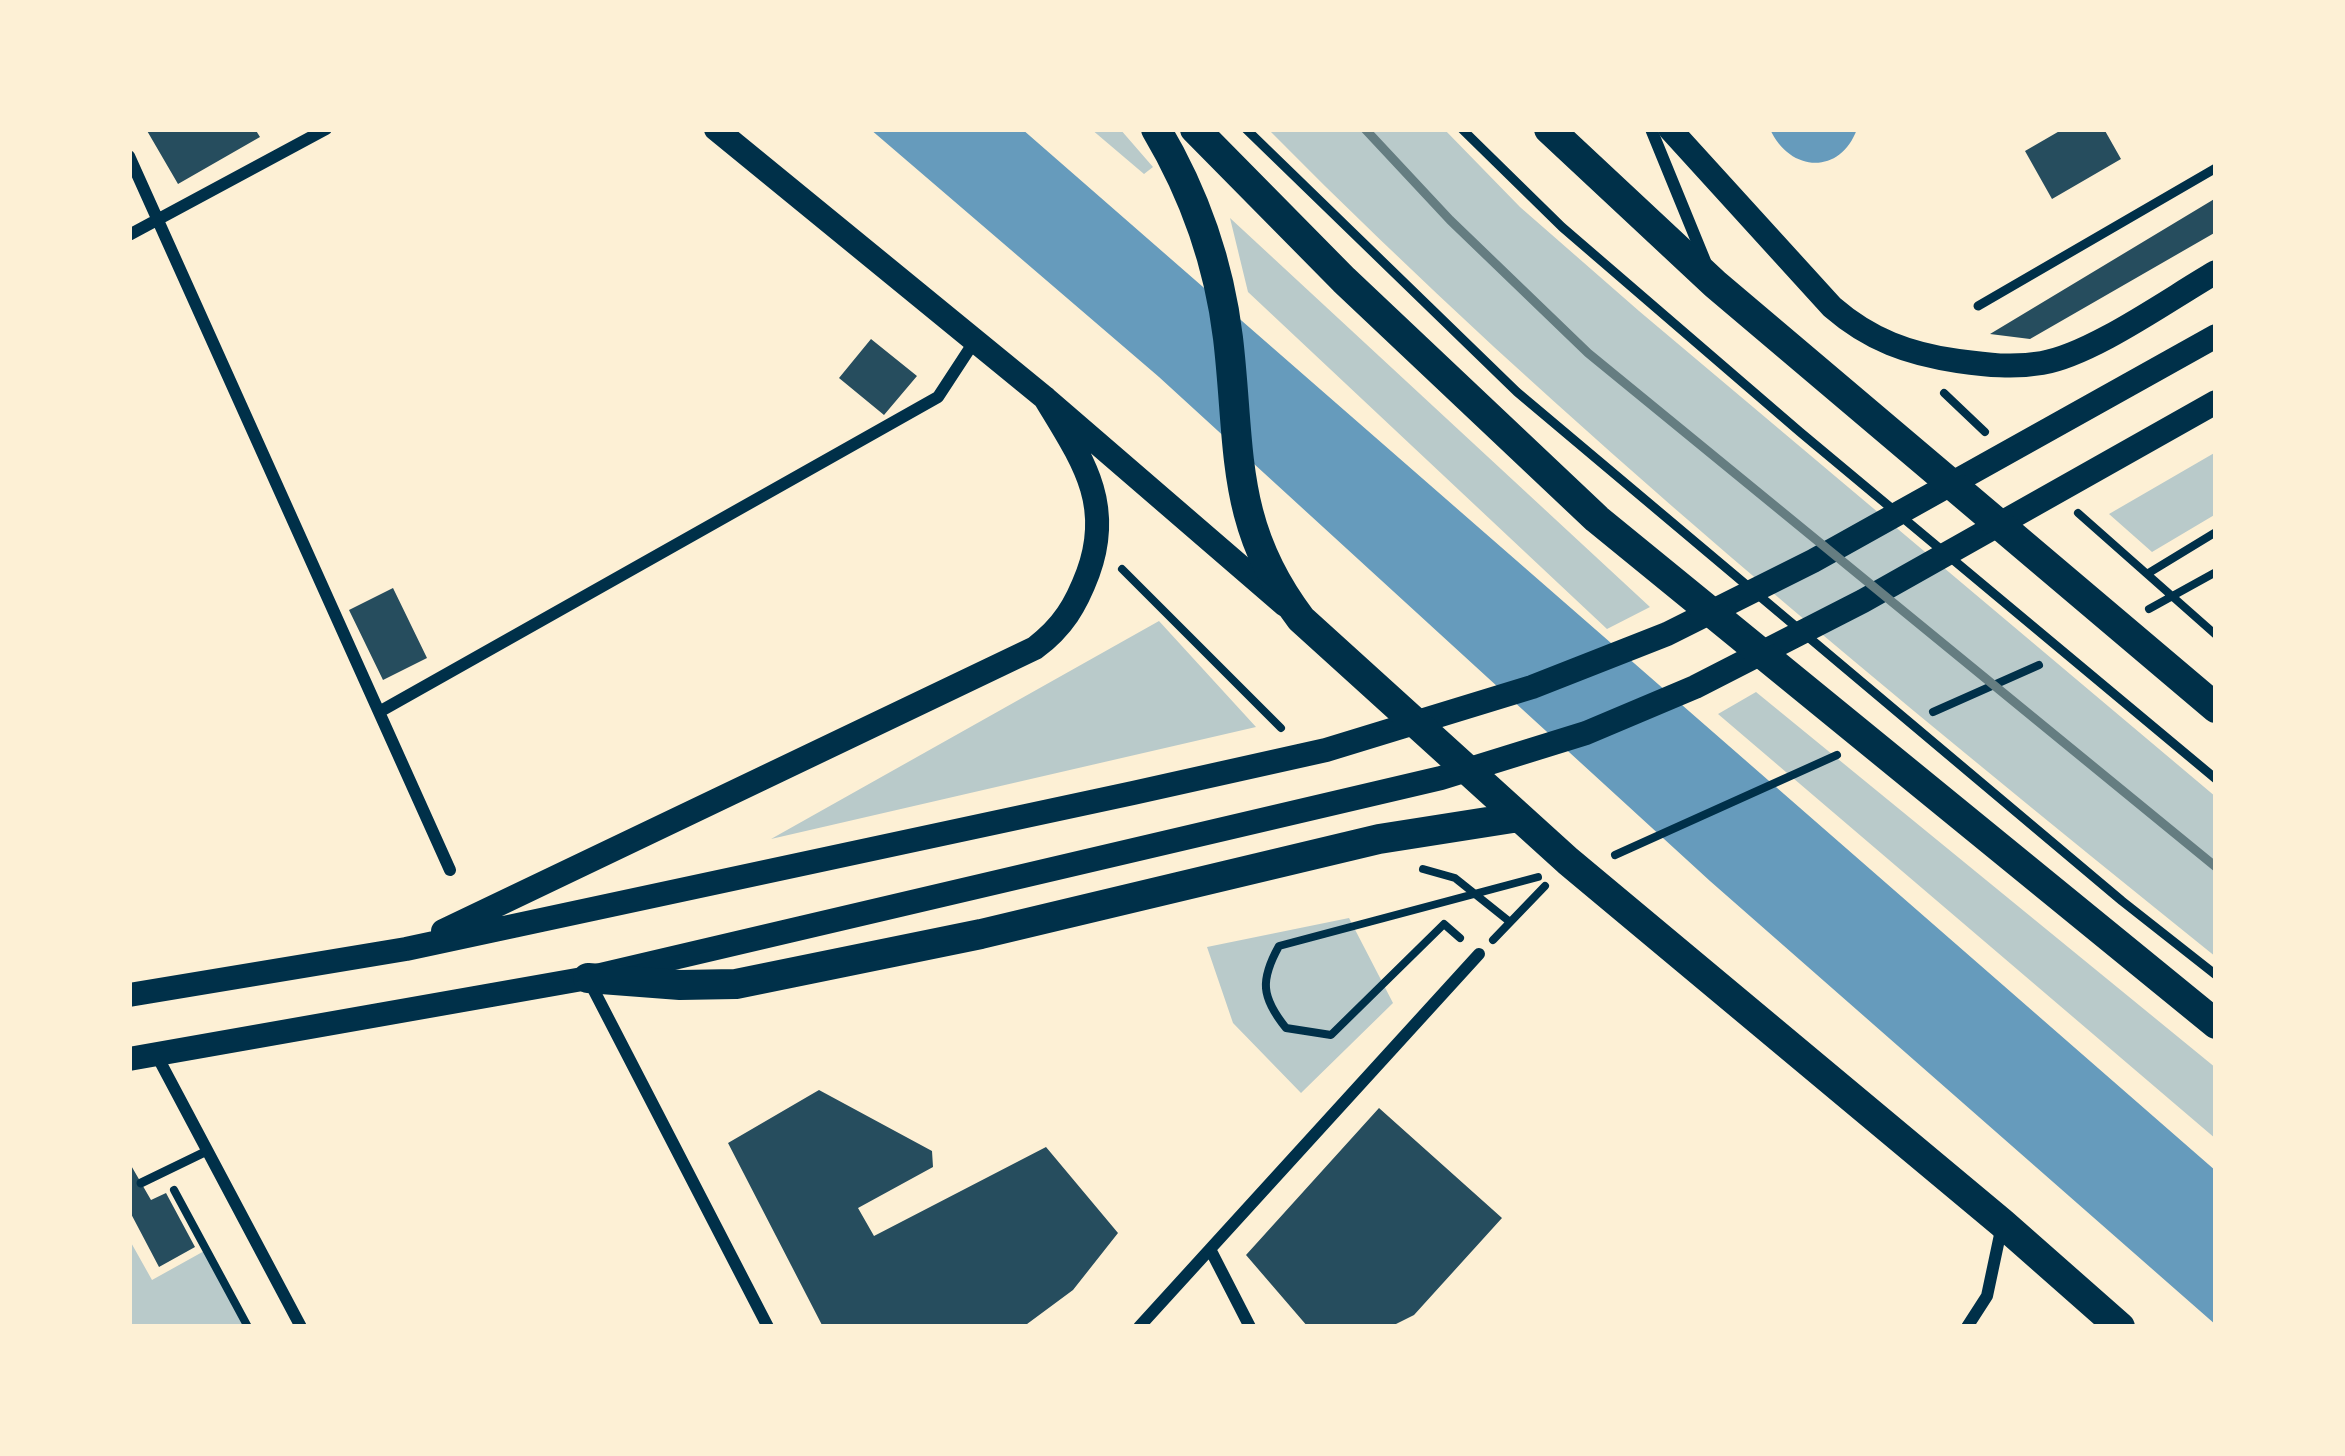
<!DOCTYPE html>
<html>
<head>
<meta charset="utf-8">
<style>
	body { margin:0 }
	#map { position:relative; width:2345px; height:1456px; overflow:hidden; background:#fdf0d5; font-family:"Times New Roman",serif }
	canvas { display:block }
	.frame { position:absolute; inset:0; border:132px solid #fdf0d5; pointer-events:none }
</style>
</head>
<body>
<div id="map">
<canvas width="2345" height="1456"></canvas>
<div class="frame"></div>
</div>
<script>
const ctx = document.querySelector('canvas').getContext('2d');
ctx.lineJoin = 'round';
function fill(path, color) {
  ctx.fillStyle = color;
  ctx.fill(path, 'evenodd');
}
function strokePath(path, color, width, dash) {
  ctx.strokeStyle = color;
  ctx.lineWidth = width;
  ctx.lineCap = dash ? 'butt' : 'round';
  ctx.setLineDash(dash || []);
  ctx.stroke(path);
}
fill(new Path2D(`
	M1091,129H1120L1153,167L1144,174Z
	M1268,129H1444L1520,207L1639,311L2216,797V957C1889,693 1563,428 1268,129Z
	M1230,218L1650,607L1607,629L1248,292Z
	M2216,452V514L2152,552L2109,514Z
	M1159,621L1256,727L771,839Z
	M1756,692L2216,1068V1139L1718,714Z
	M1349,918L1393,1003L1301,1093L1233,1023L1207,947Z
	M129,1239L152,1280L206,1250L247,1327H129Z`), '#b9caca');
fill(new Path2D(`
	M870,129H1022L2216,1171V1325L1710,881L1159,377Z
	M1770,129H1857C1840,176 1789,172 1770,129Z`), '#669bbc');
fill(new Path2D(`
	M146,129H255L260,137L178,184Z
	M2063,129H2104L2121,159L2052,199L2025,151Z
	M2216,198V232L2030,339L1990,334Z
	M871,339L917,376L884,415L839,378Z
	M393,588L427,658L383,680L349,610Z
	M819,1090L932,1151L933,1167L858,1208L874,1236L1046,1147L1118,1233L1073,1290L1023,1327H823L728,1143Z
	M1379,1108L1502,1218L1414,1315L1390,1327H1308L1246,1255Z
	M129,1162L151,1200L166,1193L195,1247L159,1267L129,1210Z`), '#264d5e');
strokePath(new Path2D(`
	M1944,393L1985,432
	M2078,513L2216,635
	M1122,569L1281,728
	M2147,574L2216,532
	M2149,609L2216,572
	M1933,712L2039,665
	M1615,855L1837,755
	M1423,869L1455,878L1510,922
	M1460,938L1444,924L1331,1035L1286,1028C1261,997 1260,980 1279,946L1538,877
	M1493,940L1545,886
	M174,1190L248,1327`), '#003049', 8);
strokePath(new Path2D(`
	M1246,129L1517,392L2122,901L2216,975
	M1462,129L1562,227L1800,432L2216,779
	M1978,306L2216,168
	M141,1183L207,1151`), '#003049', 9);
strokePath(new Path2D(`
	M1651,129L1705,261
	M129,156L450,870
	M129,235L326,129
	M379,712L938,397L974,342
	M588,979L768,1327
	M156,1054L301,1327
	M1210,1249L1250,1327
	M1139,1327L1479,954
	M1967,1327L1987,1296L2001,1230`), '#003049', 12);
strokePath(new Path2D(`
	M716,129L1045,398L1285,605
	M1670,129L1832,307C1870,340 1909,354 1958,361C1987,365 2013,368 2042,363C2093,354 2169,299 2216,272
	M443,931L1035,648C1063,627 1076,605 1088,573C1114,502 1081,458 1045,398
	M129,995L406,949L1133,793L1326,750L1532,687L1667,634L1813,561L2216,336
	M129,1059L588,978L1441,778L1586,733L1695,687L1863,601L2216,402`), '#003049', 24);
strokePath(new Path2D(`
	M1156,129C1194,193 1219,263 1228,338C1241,448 1229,524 1301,619L1568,861L2002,1223L2120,1327
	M1195,129L1344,280L1597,519L2216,1024
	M1549,129L1715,284L2216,708
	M588,978L680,985L736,984L981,934L1379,839L1519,817`), '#003049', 30);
strokePath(new Path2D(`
	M1365,129L1450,220L1588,353L2216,867`), '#657d81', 9);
</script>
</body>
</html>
